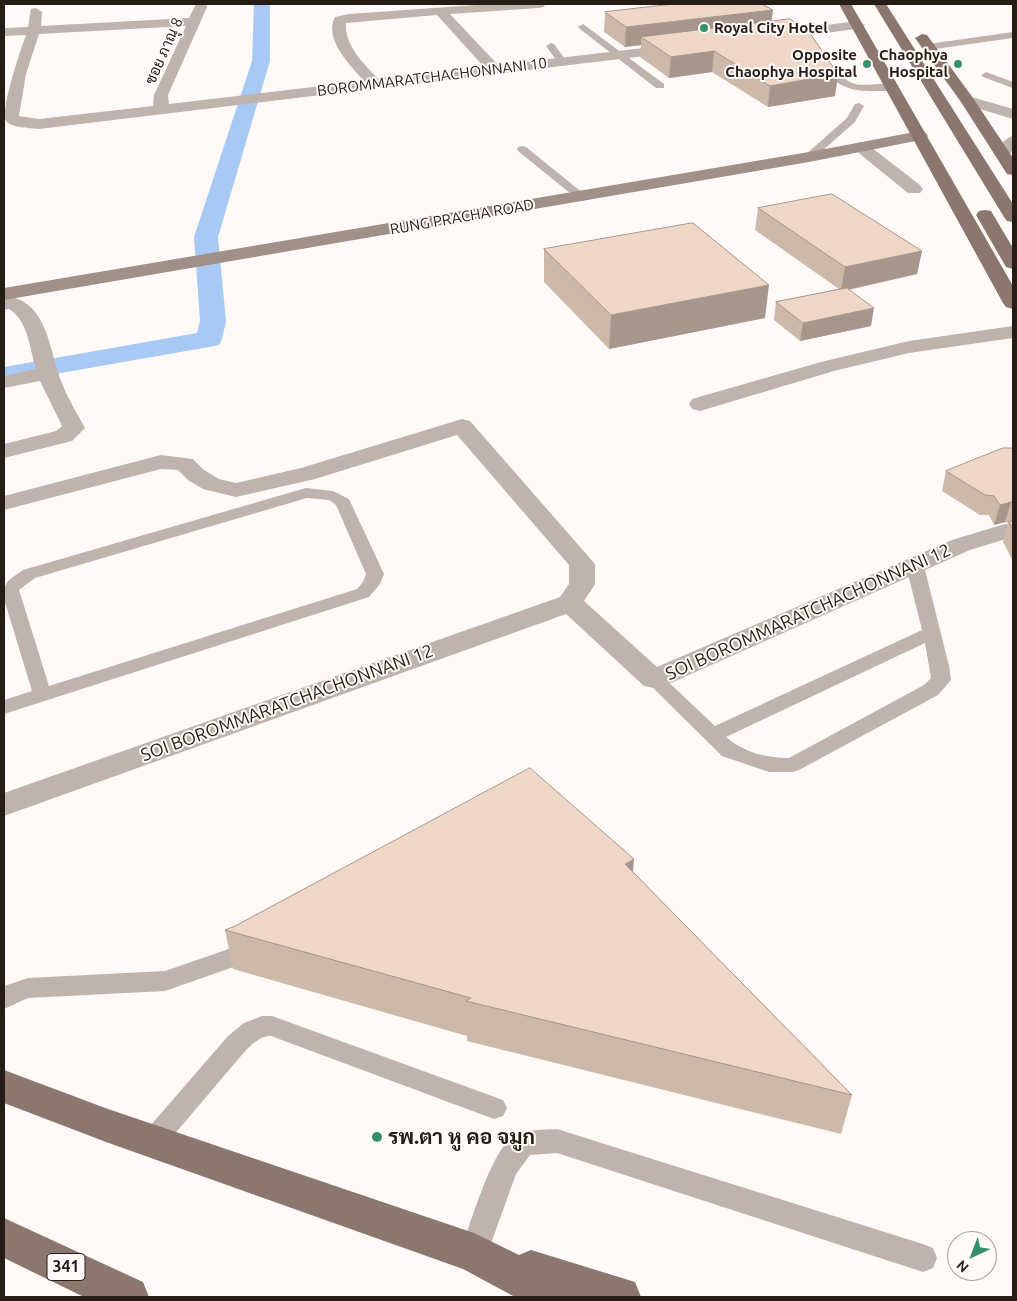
<!DOCTYPE html>
<html>
<head>
<meta charset="utf-8">
<style>
	body { margin:0 }
	#map { position:relative; width:1017px; height:1301px; overflow:hidden; background:#fffaf7; font-family:Ubuntu,sans-serif }
	canvas { display:block }
	.frame { position:absolute; inset:0; border:5px solid #241c15; pointer-events:none }
	.north { position:absolute; left:947px; top:1231px; width:50px; height:50px; box-sizing:border-box; background:#fffaf7; border:1px solid #a7a19d; border-radius:50%; rotate:223deg; font-size:14px; font-weight:700; line-height:20px; text-align:center; color:#241c15 }
	.north::after { content:''; display:block; margin:auto; width:18px; height:22px; background:#339169; clip-path:polygon(50% 0,100% 100%,50% 72%,0 100%) }
</style>
</head>
<body>
<div id="map">
<canvas width="1017" height="1301"></canvas>
<div class="frame"></div>
<div class="north">N</div>
</div>
<script>
const ctx = document.querySelector('canvas').getContext('2d');
ctx.lineJoin = 'round';
function fill(path, color) {
  ctx.fillStyle = color;
  ctx.fill(path, 'evenodd');
}
function strokePath(path, color, width, dash) {
  ctx.strokeStyle = color;
  ctx.lineWidth = width;
  ctx.lineCap = dash ? 'butt' : 'round';
  ctx.setLineDash(dash || []);
  ctx.stroke(path);
}
function write(font, color, halo, rows, align = 'center') {
  ctx.font = font + ' Ubuntu,Sarabun,sans-serif';
  ctx.lineWidth = 4;
  ctx.setLineDash([]);
  ctx.textBaseline = 'middle';
  ctx.strokeStyle = halo;
  ctx.fillStyle = color;
  for (const [text, x, y, turn = 0] of rows) {
    ctx.save();
    ctx.translate(x, y);
    ctx.rotate((+turn || 0) * Math.PI / 180);
    ctx.textAlign = isNaN(turn) ? turn : align;
    if (halo) ctx.strokeText(text, 0, 0);
    ctx.fillText(text, 0, 0);
    ctx.restore();
  }
}
fill(new Path2D(`
	M254,4H270V61L218,237L226,321L222,339L219,345L209,347L4,383V367L197,333L200,321L194,237L252,61Z`), '#a8c9f4');
fill(new Path2D(`
	M583,24L664,84V88H656L580,29L578,27Z
	M1013,32V38L928,50L923,47L928,44Z
	M551,43L554,44L567,62L565,64H559L546,46Z
	M824,60C835,64 841,80 855,84C867,87 889,80 898,88C893,92 886,91 879,91C857,92 839,89 825,71C822,67 820,65 821,61Z
	M986,72L1013,82V88L983,77L981,75Z
	M859,103L864,106L855,122L813,159H805L803,157L805,155L847,118L855,104Z
	M522,146L526,147L584,194L586,196L584,198H576L518,151L517,149L518,147Z
	M306,488L333,491L349,499L384,574L380,584L369,597L4,714V700L32,691L4,599C4,580 8,581 23,570ZM307,498L329,500L336,505L366,574L363,582L357,589L49,686L19,590L35,578Z
	M915,561L921,562L924,566L949,666L951,680L938,695L799,770L792,772H769L722,756L644,679L647,675L654,673L661,675L715,726L922,630L906,566L909,562ZM925,643L931,678L924,685L789,758C766,758 743,752 726,737Z
	M253,937L261,939L265,946L261,953L242,964L165,991L28,998L4,1009V986L28,978L165,971L226,950Z
	M262,1016H272L503,1100L507,1108L503,1116L494,1119L271,1036C260,1036 254,1043 246,1050L162,1149L153,1153L144,1149L140,1141L144,1133L228,1036L244,1023Z
	M557,1129L923,1244L933,1248L937,1258L933,1268L923,1272L557,1153L530,1155L516,1174L484,1263L474,1267L464,1263L460,1253C470,1226 491,1149 515,1135C526,1129 544,1130 557,1129Z`), '#bfb3ad');
fill(new Path2D(`
	M196,4H206L207,7L168,95L169,104L364,81C351,66 323,39 335,17L349,14L490,4H545L544,7L539,8L450,14L498,65L678,44L685,48L678,52L39,129C30,128 11,128 6,121C0,111 21,48 26,35L4,36V28L28,27L31,9L36,8L42,12L41,26L189,18ZM437,15L484,67L378,79C363,62 345,47 346,23ZM186,26L154,95L153,106L39,119L19,116L26,74L39,34Z
	M858,21L865,25L863,28L772,40L765,36L772,32Z
	M968,96L1013,109V119L963,104L960,101L963,98Z
	M1013,136V150L1008,156H996L994,153C999,146 1005,138 1013,136Z
	M861,142L867,144L920,185L923,189L920,193H908L855,150L853,147L855,144Z
	M12,297C49,306 50,355 62,383C68,399 77,413 85,428L72,441L4,458V444L56,431L62,426L40,381L4,388V376L36,369C30,350 28,320 9,309L4,310V298Z
	M1013,326V338L909,353L834,371L700,411L692,409L689,404L692,399L821,362L909,341Z
	M462,419L470,421L595,564V584L584,601L657,667L952,540L1005,524L1013,525V539H1006L970,550L664,686L654,688L644,686L566,614L4,816V793L560,597L569,584V565L457,435L315,479L236,497L203,489L188,480L178,470L161,469L4,510V496L161,455L193,459L204,470L219,479L236,483L301,468Z`), '#bfb3ad');
fill(new Path2D(`
	M920,131L926,133L928,136L926,139L809,162L4,300V288L809,152Z`), '#a19088');
fill(new Path2D(`
	M839,4H851L1013,286V309L1006,307L1003,303Z
	M874,4H886L1013,204V222L1007,221L1004,217Z
	M922,34L927,35L973,98L1013,158V175L1007,174L961,102L915,38Z
	M985,210L991,211L1013,248V269L1006,267L976,215L979,211Z
	M4,1070L108,1109L474,1233L519,1255L531,1250L635,1282L641,1297H515L463,1269L106,1142L4,1103Z
	M4,1218L143,1282L149,1297H84L4,1258Z`), '#8b776d');
fill(new Path2D(`
	M773,10L771,22L838,74L835,96L768,107L712,72L669,78L640,57L641,45L625,47L604,32L605,12Z
	M758,208L922,251L917,274L849,290L871,326L800,341L774,320L776,302L839,289L755,230Z
	M544,249L765,318L609,349L544,282Z
	M1013,448V561L1003,542L1008,523L1005,522L994,525L989,515H980L942,491L946,471Z
	M633,872L852,1095L841,1134L467,1041V1036L233,969L225,930L235,926Z`), '#cdb9aa');
fill(new Path2D(`
	M773,10L770,30L641,37V45L625,47L626,27Z
	M714,51L712,72L669,78L671,57Z
	M838,74L835,96L768,107L770,86Z
	M922,251L917,274L841,291L845,267Z
	M769,285L765,318L609,349L611,315Z
	M874,308L871,326L800,341L803,323Z
	M1011,502L1005,522L994,525L1000,505Z
	M634,859L631,899L625,864Z`), '#a7968b');
const building = new Path2D(`
	M674,4H762L773,10L626,27L605,12Z
	M790,19L807,29L838,74L770,86L714,51L671,57L641,37Z
	M832,194L922,251L845,267L758,208Z
	M693,223L769,285L611,315L544,249Z
	M847,288L874,308L803,323L776,302Z
	M1003,448H1013V503L1011,502L1000,505L994,496L985,495L946,471Z
	M1013,521V530L1009,522Z
	M530,768L634,859L625,864L852,1095L466,1001L471,998L225,930L235,926Z`);
fill(building, '#eed7c6');
strokePath(building, '#a7968b', 1);
for (const [x, y, r, color] of [
	[704,28,5,"#339169"],
	[867,64,5,"#339169"],
	[958,64,5,"#339169"],
	[377,1137,6,"#339169"]
]) {
  const dot = new Path2D();
  dot.arc(x, y, r, 0, 2 * Math.PI);
  ctx.fillStyle = color;
  ctx.fill(dot);
  strokePath(dot, '#fffaf7', 2);
}
write('bold 15px', '#241c15', '#fffaf7', [
	["Royal City Hotel",714,28,"left"],
	["Opposite",857,55],
	["Chaophya Hospital",857,72],
	["Chaophya",948,55],
	["Hospital",948,72]
], 'right');
write('15px', '#241c15', '#fffaf7', [
	["ซอย ภาณุ 8",164,51,-66],
	["BOROMMARATCHACHONNANI 10",432,77,-7],
	["RUNG PRACHA ROAD",462,217,-10]
]);
for (const [x, y, w] of [
	[66,1267,38]
]) {
  const box = new Path2D();
  box.roundRect(x - w / 2, y - 13.5, w, 27, 4);
  ctx.fillStyle = '#fffaf7';
  ctx.fill(box);
  strokePath(box, '#241c15', 1);
}
write('bold 16px', '#241c15', null, [
	["341",66,1267]
]);
write('18px', '#241c15', '#fffaf7', [
	["SOI BOROMMARATCHACHONNANI 12",808,612,-24],
	["SOI BOROMMARATCHACHONNANI 12",287,703,-20]
]);
write('bold 21px', '#241c15', '#fffaf7', [
	["รพ.ตา หู คอ จมูก",388,1137]
], 'left');
</script>
</body>
</html>
